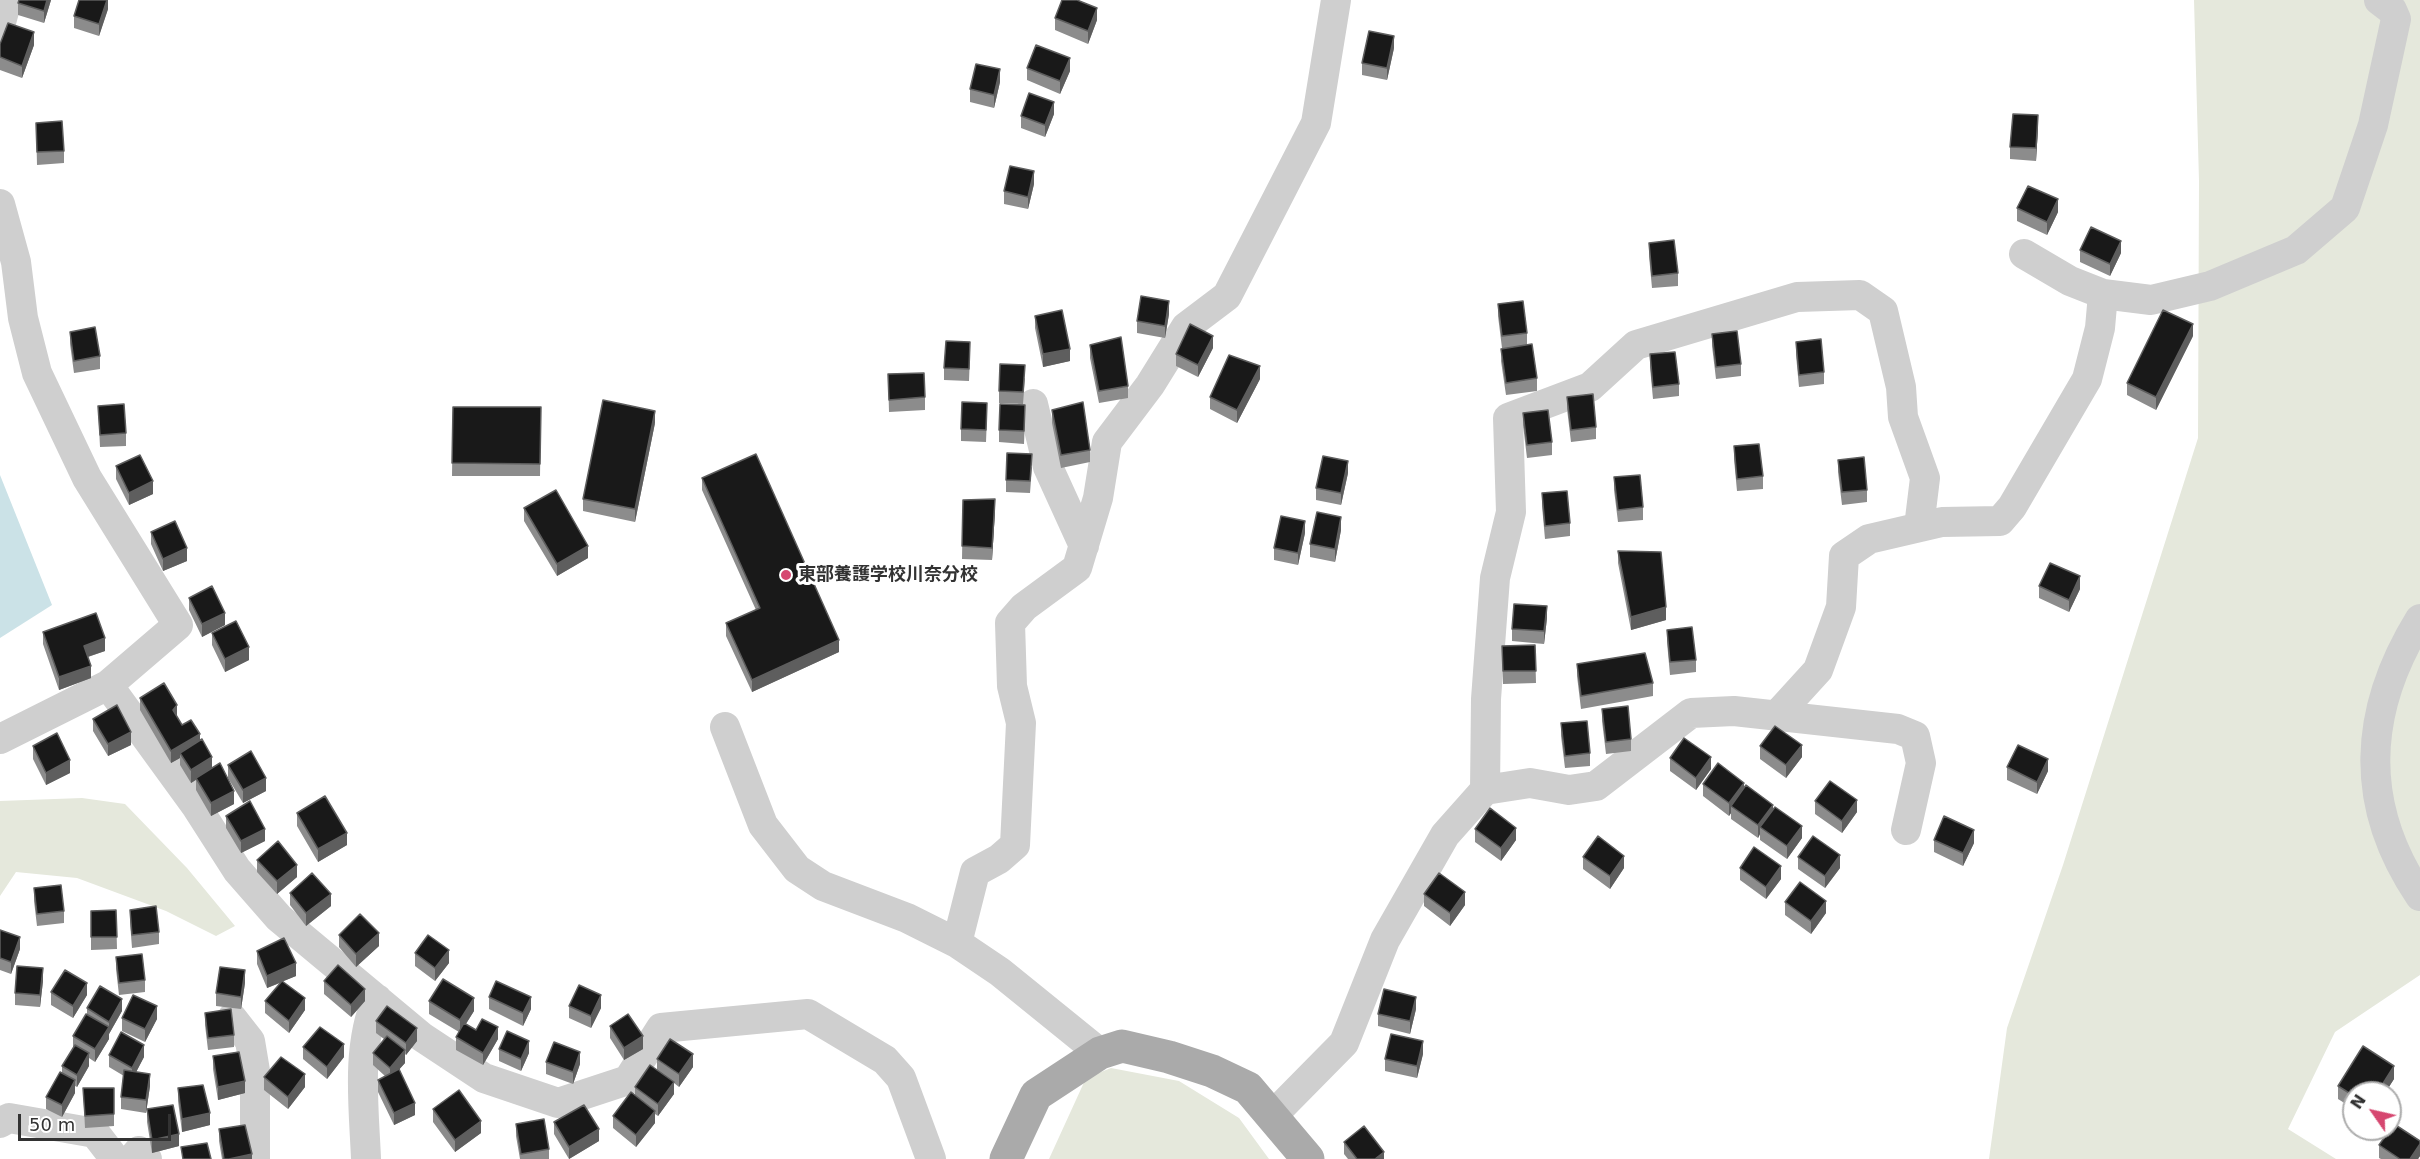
<!DOCTYPE html>
<html>
<head>
<meta charset="utf-8">
<style>
	body { margin:0 }
	#map { position:relative; width:2420px; height:1159px; overflow:hidden; background:#fff; font-family:"DejaVu Sans",sans-serif }
	canvas { display:block }
	.north { position:absolute; left:2342px; top:1081px; width:60px; height:60px; box-sizing:border-box; background:#fff; border:2px solid #adadad; border-radius:50%; rotate:304deg; font-size:16px; font-weight:700; line-height:24px; text-align:center; color:#323232 }
	.north::after { content:''; display:block; margin:auto; width:21px; height:27px; background:#d64770; clip-path:polygon(50% 0,100% 100%,50% 72%,0 100%) }
	.scale { position:absolute; left:18px; top:1114px; width:153px; height:27px; box-sizing:border-box; border:3px solid #323232; border-top:0; padding-left:8px; font-size:18px; line-height:21px; white-space:nowrap; color:#323232; -webkit-text-stroke:4px #fff; paint-order:stroke }
</style>
</head>
<body>
<div id="map">
<canvas width="2420" height="1159"></canvas>
<div class="north">N</div>
<div class="scale">50 m</div>
</div>
<script>
const ctx = document.querySelector('canvas').getContext('2d');
ctx.lineJoin = 'round';
function fill(path, color) {
  ctx.fillStyle = color;
  ctx.fill(path, 'evenodd');
}
function strokePath(path, color, width, dash) {
  ctx.strokeStyle = color;
  ctx.lineWidth = width;
  ctx.lineCap = dash ? 'butt' : 'round';
  ctx.setLineDash(dash || []);
  ctx.stroke(path);
}
function write(font, color, halo, rows, align = 'center') {
  ctx.font = font + ' "DejaVu Sans","Noto Sans JP",sans-serif';
  ctx.lineWidth = 6;
  ctx.setLineDash([]);
  ctx.textBaseline = 'middle';
  ctx.strokeStyle = halo;
  ctx.fillStyle = color;
  for (const [text, x, y, turn = 0] of rows) {
    ctx.save();
    ctx.translate(x, y);
    ctx.rotate((+turn || 0) * Math.PI / 180);
    ctx.textAlign = isNaN(turn) ? turn : align;
    if (halo) ctx.strokeText(text, 0, 0);
    ctx.fillText(text, 0, 0);
    ctx.restore();
  }
}
fill(new Path2D(`
	M2194,0H2420V975L2335,1032L2288,1129L2336,1159H1989L2007,1028L2063,865L2198,438L2199,181Z
	M82,798L125,804L187,868L235,926L216,936L166,911L77,878L16,872L0,896V801Z
	M1111,1068L1179,1081L1239,1118L1269,1159H1049L1086,1078Z`), '#e5e8dc');
fill(new Path2D(`
	M0,475L52,605L0,638Z`), '#cbe2e7');
strokePath(new Path2D(`
	M0,26L7,0
	M0,204L16,262L23,318L37,373L87,478L178,625L108,685L0,739
	M2024,254L2070,281L2103,294L2151,300L2210,286L2296,250L2345,208L2373,125L2396,19L2392,10L2379,0
	M1033,404L1048,467L1084,546
	M2420,619C2363,711 2358,805 2420,896
	M108,685L196,806L237,870L279,918L422,1037L484,1078L558,1103L628,1080L661,1028L808,1014L885,1060L901,1078L931,1159
	M1777,715L1818,670L1841,607L1844,556L1869,539L1942,522L2000,521L2012,507L2087,379L2100,328L2103,294
	M725,727L763,825L797,869L823,886L907,918L957,943L1000,972L1100,1053
	M1485,790L1486,699L1495,578L1511,512L1508,418L1590,387L1636,345L1797,297L1860,295L1883,311L1901,387L1903,417L1925,478L1919,527
	M957,943L975,872L999,859L1015,845L1021,723L1012,686L1010,623L1024,607L1077,568L1098,498L1107,442L1150,385L1186,327L1227,296L1316,123L1336,0
	M232,1018L250,1041L255,1071V1159
	M1273,1115L1344,1043L1385,940L1445,835L1485,790L1530,783L1569,790L1596,786L1691,713L1734,711L1898,729L1915,736L1921,763L1906,830
	M0,1123L9,1118L95,1133L115,1159
	M132,1159L139,1151L147,1159
	M366,1159C364,1108 356,1047 377,999`), '#cfcfcf', 30);
strokePath(new Path2D(`
	M1006,1159L1036,1095L1100,1053L1122,1046L1169,1057L1212,1071L1248,1088L1308,1159`), '#aaa', 33);
fill(new Path2D(`
	M51,0L44,23L18,15V3Z
	M108,0V9L99,36L74,28V16Z
	M1055,18L1097,20L1088,44L1055,30Z
	M0,44L34,45L22,78L0,70Z
	M1394,48L1387,80L1362,75V63Z
	M1027,68L1070,71L1060,94L1027,80Z
	M1000,82L994,108L970,102V89Z
	M1054,114L1045,137L1021,128V116Z
	M36,123L64,151V163L37,165Z
	M2038,128L2036,161L2010,159V147Z
	M1034,184L1028,209L1004,204V191Z
	M2017,208L2058,212L2047,235L2017,221Z
	M1649,243L1678,273V286L1652,288L1649,256Z
	M2080,250L2121,253L2110,276L2080,262Z
	M1498,304L1527,333V345L1537,378V391L1506,395L1501,361L1502,348L1498,316Z
	M1169,314L1165,338L1137,333V321Z
	M1035,316L1070,361L1043,367L1035,328Z
	M70,332L100,356V369L74,373L70,344Z
	M1712,334L1741,364V376L1716,379L1712,346Z
	M2193,336L2156,410L2127,395V383Z
	M1796,342L1824,372V384L1799,387L1796,355Z
	M1090,345L1128,386V398L1099,403L1090,358Z
	M1213,348L1198,377L1176,366V354Z
	M1650,354L1679,384V396L1653,399L1650,367Z
	M970,355L969,381L944,380V368Z
	M888,374L925,397V410L889,412Z
	M1025,378L1023,404L999,403V391Z
	M1260,379L1237,423L1210,409V397Z
	M1567,397L1596,427V439L1571,442L1567,409Z
	M98,406L126,433V446L100,447Z
	M453,407H541L540,476H452Z
	M1052,410L1090,450V462L1061,468L1052,423Z
	M1523,413L1552,442V455L1527,458L1523,425Z
	M987,416L986,442L961,441V429Z
	M1025,417L1024,444L999,442V430Z
	M655,423L635,522L583,511V499Z
	M1734,446L1763,476V489L1737,491L1734,459Z
	M1838,460L1867,490V502L1842,505L1838,472Z
	M116,466L153,494L129,505L116,479Z
	M1032,467L1030,493L1006,492V480Z
	M1348,473L1341,505L1316,500V488Z
	M1614,477L1643,507V520L1618,522L1614,490Z
	M702,478L839,652L752,692L726,636V623L756,610L702,490Z
	M1542,493L1570,523V536L1545,539L1542,506Z
	M963,500L995,511L992,560L962,559Z
	M524,508L588,558L557,576L524,521Z
	M1341,530L1335,562L1310,557V544Z
	M151,532L187,561L163,571L151,544Z
	M1305,533L1298,565L1274,560V548Z
	M1618,551L1666,620L1631,630L1618,563Z
	M2039,586L2080,589L2069,612L2039,598Z
	M189,598L225,625L202,637L189,610Z
	M1547,618L1544,644L1512,641V629Z
	M1667,630L1696,660V672L1670,675L1667,642Z
	M43,632L105,651L88,657L91,678L59,690L43,644Z
	M212,633L249,660L225,672L212,645Z
	M1535,645L1536,683L1503,684L1502,646Z
	M1577,664L1653,683V696L1581,709L1577,676Z
	M140,698L177,717L182,725L200,741L212,768L234,804L211,816L196,790V780L191,783L180,765V758L171,763L140,710Z
	M1602,709L1631,739V751L1606,754L1602,721Z
	M93,719L131,745L108,756L93,731Z
	M1561,723L1590,753V766L1565,768L1561,736Z
	M33,746L70,773L46,785L33,759Z
	M1760,746L1802,757L1786,778L1760,759Z
	M1670,758L1711,769L1696,790L1670,771Z
	M228,765L266,791L243,803L228,778Z
	M2007,767L2048,771L2037,794L2007,780Z
	M1703,784L1744,788L1773,810L1802,838L1787,859L1760,840V834L1758,838L1731,819V813L1729,816L1703,796Z
	M1815,801L1857,812L1842,833L1815,814Z
	M297,813L347,845L318,862L297,826Z
	M226,816L265,841L241,853L226,828Z
	M1475,829L1516,840L1501,861L1475,842Z
	M1934,840L1974,843L1963,866L1934,852Z
	M1583,857L1624,868L1610,889L1583,869Z
	M1798,857L1840,868L1825,888L1798,869Z
	M257,860L297,877L277,894L257,872Z
	M1740,868L1781,879L1766,899L1740,880Z
	M34,888L64,911V923L37,926L34,901Z
	M290,893L331,906L306,926L290,905Z
	M1424,894L1465,905L1450,926L1424,906Z
	M1785,902L1826,913L1811,934L1785,915Z
	M116,910L117,949L91,950V911Z
	M130,910L159,932V944L132,948L130,922Z
	M0,930L20,949L11,974L0,970Z
	M339,935L379,946L356,967L339,947Z
	M257,951L296,976L283,981L305,1010L289,1033L265,1013V1001L280,983L267,988L257,964Z
	M415,953L449,963L435,981L415,966Z
	M116,957L145,980V992L119,995L116,969Z
	M43,981L40,1007L15,1005V993Z
	M324,981L365,1001L351,1017L324,994Z
	M245,983L241,1009L216,1006V993Z
	M51,992L87,995L73,1018L51,1005Z
	M489,997L531,1009L523,1026L489,1009Z
	M429,1001L474,1011L466,1024L476,1030L498,1039L483,1065L456,1050V1037L459,1032L429,1014Z
	M569,1006L601,1008L591,1028L569,1018Z
	M87,1008L122,1011L109,1034V1039L95,1062L89,1058V1066L77,1087L75,1086V1093L62,1117L46,1109V1097L62,1073V1066L73,1048V1036L87,1014Z
	M1416,1009L1410,1034L1378,1026V1014Z
	M205,1013L234,1035V1047L208,1050L205,1025Z
	M122,1018L157,1019L145,1042L122,1031Z
	M376,1021L417,1041L406,1055L405,1054V1063L399,1069L415,1115L394,1125L378,1092V1080L385,1076L373,1065V1053L384,1039L376,1033Z
	M610,1026L643,1049L624,1060L610,1038Z
	M303,1047L344,1057L327,1079L303,1059Z
	M499,1049L529,1053L521,1071L499,1061Z
	M1423,1054L1417,1078L1385,1071V1059Z
	M109,1055L144,1057L136,1072L150,1086L146,1113L121,1109V1097L124,1076L109,1067Z
	M213,1056L245,1093L218,1100L213,1069Z
	M657,1059L693,1067L679,1087L674,1083V1094L658,1116L655,1114V1123L636,1147L613,1128V1116L635,1095V1087L657,1070Z
	M546,1062L580,1064L573,1084L546,1074Z
	M264,1077L305,1087L288,1109L264,1090Z
	M2394,1079L2385,1093H2354V1109L2338,1099V1086Z
	M83,1088H114V1126L85,1128Z
	M178,1088L210,1125L182,1132L178,1101Z
	M147,1109L179,1146L152,1153L147,1122Z
	M433,1109L481,1133L455,1152L433,1122Z
	M554,1122L599,1141L569,1159L554,1134Z
	M516,1124L549,1149V1159H520L516,1136Z
	M219,1129L252,1159H222L219,1141Z
	M1344,1142L1384,1159H1348L1344,1154Z
	M2379,1145L2420,1156L2418,1159H2381L2379,1158Z`), '#8c8c8c');
fill(new Path2D(`
	M47,0H51L44,23V11Z
	M107,0H108V9L99,36V24Z
	M1097,8V20L1088,44V31Z
	M34,32V45L22,78V66Z
	M1394,36V48L1387,80V68Z
	M1070,58V71L1060,94V81Z
	M1000,69V82L994,108V95Z
	M1054,102V114L1045,137V125Z
	M2038,115V128L2036,161V148Z
	M1034,171V184L1028,209V197Z
	M2058,199V212L2047,235V222Z
	M2121,241V253L2110,276V264Z
	M1169,301V314L1165,338V326Z
	M2193,324V336L2156,410V397Z
	M1213,336V348L1198,377V365Z
	M1070,349V361L1043,367V354Z
	M1260,366V379L1237,423V410Z
	M655,411V423L635,522V509Z
	M1348,461V473L1341,505V493Z
	M153,481V494L129,505V493Z
	M995,499V511L992,560V548Z
	M1341,517V530L1335,562V549Z
	M1305,521V533L1298,565V553Z
	M588,546V558L557,576V564Z
	M187,548V561L163,571V559Z
	M2080,576V589L2069,612V600Z
	M1547,606V618L1544,644V631Z
	M1666,607V620L1631,630V617Z
	M225,613V625L202,637V624Z
	M105,638V651L84,658V646Z
	M839,640V652L752,692V680Z
	M249,647V660L225,672V659Z
	M91,666V678L59,690V677Z
	M177,705V717L173,710Z
	M131,732V745L108,756V744Z
	M200,734V746L180,753V758L171,763V751Z
	M1802,745V757L1786,778V765Z
	M212,757V769L191,783V770Z
	M1711,757V769L1696,790V778Z
	M2048,759V771L2037,794V782Z
	M70,760V773L46,785V773Z
	M266,778V791L243,803V790Z
	M1744,783V795L1731,806V813L1729,816V803Z
	M234,791V804L211,816V803Z
	M1857,800V812L1842,833V821Z
	M1773,805V817L1760,827V834L1758,838V825Z
	M1802,826V838L1787,859V846Z
	M1516,828V840L1501,861V848Z
	M265,829V841L241,853V841Z
	M1974,830V843L1963,866V853Z
	M347,833V845L318,862V849Z
	M1840,855V868L1825,888V876Z
	M1624,856V868L1610,889V876Z
	M297,865V877L277,894V881Z
	M1781,866V879L1766,899V887Z
	M1465,892V905L1450,926V913Z
	M331,894V906L306,926V913Z
	M1826,901V913L1811,934V921Z
	M379,933V946L356,967V954Z
	M20,937V949L11,974V962Z
	M449,950V963L435,981V968Z
	M296,963V976L267,988V976Z
	M43,968V981L40,1007V995Z
	M245,970V983L241,1009V997Z
	M87,983V995L73,1018V1006Z
	M365,989V1001L351,1017V1005Z
	M601,995V1008L591,1028V1016Z
	M531,997V1009L523,1026V1013Z
	M1416,997V1009L1410,1034V1021Z
	M305,998V1010L289,1033V1021Z
	M474,998V1011L460,1033V1020Z
	M122,999V1011L109,1034V1022Z
	M157,1006V1019L145,1042V1029Z
	M109,1027V1039L95,1062V1049Z
	M498,1027V1039L483,1065V1053Z
	M417,1028V1041L406,1055V1043Z
	M643,1036V1049L624,1060V1048Z
	M529,1041V1053L521,1071V1059Z
	M1423,1041V1054L1417,1078V1066Z
	M344,1044V1057L327,1079V1067Z
	M144,1045V1057L132,1080V1068Z
	M405,1050V1063L390,1080V1068Z
	M580,1052V1064L573,1084V1072Z
	M89,1053V1066L77,1087V1075Z
	M693,1054V1067L679,1087V1074Z
	M2394,1066V1079L2385,1093H2377Z
	M150,1074V1086L146,1113V1100Z
	M305,1074V1087L288,1109V1097Z
	M75,1080V1093L62,1117V1105Z
	M245,1081V1093L218,1100V1087Z
	M674,1082V1094L658,1116V1104Z
	M415,1103V1115L394,1125V1113Z
	M655,1111V1123L636,1147V1135Z
	M210,1113V1125L182,1132V1119Z
	M481,1121V1133L455,1152V1140Z
	M599,1129V1141L569,1159V1147Z
	M179,1134V1146L152,1153V1140Z
	M2420,1144V1156L2418,1159H2410Z
	M1384,1152V1159H1375Z
	M252,1154V1159H229Z`), '#5e5e5e');
const building = new Path2D(`
	M19,0H47L44,11L18,3Z
	M79,0H107L99,24L74,16Z
	M1062,0H1077L1097,8L1088,31L1055,18Z
	M8,23L34,32L22,66L0,57V44Z
	M1369,31L1394,36L1387,68L1362,63Z
	M1036,45L1070,58L1060,81L1027,68Z
	M976,64L1000,69L994,95L970,89Z
	M1029,93L1054,102L1045,125L1021,116Z
	M2013,114L2038,115L2036,148L2010,147Z
	M62,121L64,151L37,152L36,123Z
	M1010,166L1034,171L1028,197L1004,191Z
	M2028,186L2058,199L2047,222L2017,208Z
	M2091,227L2121,241L2110,264L2080,250Z
	M1674,240L1678,273L1652,276L1649,243Z
	M1141,296L1169,301L1165,326L1137,321Z
	M1523,301L1527,333L1502,336L1498,304Z
	M1062,310L1070,349L1043,354L1035,316Z
	M2163,310L2193,324L2156,397L2127,383Z
	M1190,324L1213,336L1198,365L1176,354Z
	M95,327L100,356L74,361L70,332Z
	M1737,331L1741,364L1716,367L1712,334Z
	M1121,337L1128,386L1099,391L1090,345Z
	M1821,339L1824,372L1799,375L1796,342Z
	M946,341L970,342L969,369L944,368Z
	M1532,344L1537,378L1506,383L1501,349Z
	M1675,352L1679,384L1653,387L1650,354Z
	M1229,355L1260,366L1237,410L1210,397Z
	M1000,364L1025,365L1023,392L999,391Z
	M924,373L925,397L889,400L888,374Z
	M1593,394L1596,427L1571,430L1567,397Z
	M603,400L655,411L635,509L583,499Z
	M962,402L987,403L986,430L961,429Z
	M1083,402L1090,450L1061,455L1052,410Z
	M124,404L126,433L100,435L98,406Z
	M1000,404L1025,405L1024,431L999,430Z
	M453,407H541L540,464L452,463Z
	M1548,410L1552,442L1527,445L1523,413Z
	M1759,444L1763,476L1737,479L1734,446Z
	M1007,453L1032,454L1030,481L1006,480Z
	M756,454L839,640L752,680L726,623L760,608L702,478Z
	M140,455L153,481L129,493L116,466Z
	M1323,456L1348,461L1341,493L1316,488Z
	M1864,457L1867,490L1842,492L1838,460Z
	M1640,475L1643,507L1618,510L1614,477Z
	M556,490L588,546L557,564L524,508Z
	M1567,491L1570,523L1545,526L1542,493Z
	M995,499L992,548L962,546L963,500Z
	M1317,512L1341,517L1335,549L1310,544Z
	M1281,516L1305,521L1298,553L1274,548Z
	M175,521L187,548L163,559L151,532Z
	M1618,551L1661,552L1666,607L1631,617Z
	M2050,563L2080,576L2069,600L2039,586Z
	M212,586L225,613L202,624L189,598Z
	M1514,604L1547,606L1544,631L1512,629Z
	M96,613L105,638L84,646L91,666L59,677L43,632Z
	M236,621L249,647L225,659L212,633Z
	M1692,627L1696,660L1670,662L1667,630Z
	M1535,645L1536,671H1503L1502,646Z
	M1645,653L1653,683L1581,696L1577,664Z
	M164,683L177,705L173,710L182,725L191,720L200,734L171,751L140,698Z
	M117,705L131,732L108,744L93,719Z
	M1628,706L1631,739L1606,742L1602,709Z
	M1587,721L1590,753L1565,756L1561,723Z
	M1775,726L1802,745L1786,765L1760,746Z
	M57,733L70,760L46,773L33,746Z
	M1684,738L1711,757L1696,778L1670,758Z
	M202,739L212,757L191,770L180,753Z
	M2018,745L2048,759L2037,782L2007,767Z
	M251,751L266,778L243,790L228,765Z
	M220,763L234,791L211,803L196,778Z
	M1718,763L1744,783L1729,803L1703,784Z
	M1830,781L1857,800L1842,821L1815,801Z
	M1746,785L1773,805L1758,825L1731,806Z
	M325,796L347,833L318,849L297,813Z
	M250,801L265,829L241,841L226,816Z
	M1775,807L1802,826L1787,846L1760,827Z
	M1490,808L1516,828L1501,848L1475,829Z
	M1944,816L1974,830L1963,853L1934,840Z
	M1598,836L1624,856L1610,876L1583,857Z
	M1813,836L1840,855L1825,876L1798,857Z
	M278,841L297,865L277,881L257,860Z
	M1754,847L1781,866L1766,887L1740,868Z
	M312,873L331,894L306,913L290,893Z
	M1439,873L1465,892L1450,913L1424,894Z
	M1800,882L1826,901L1811,921L1785,902Z
	M61,885L64,911L37,914L34,888Z
	M156,906L159,932L132,935L130,910Z
	M116,910L117,937H91V911Z
	M360,914L379,933L356,954L339,935Z
	M0,930L20,937L11,962L0,958Z
	M428,935L449,950L435,968L415,953Z
	M284,938L296,963L267,976L257,951Z
	M142,954L145,980L119,983L116,957Z
	M338,965L365,989L351,1005L324,981Z
	M17,966L43,968L40,995L15,993Z
	M220,967L245,970L241,997L216,993Z
	M65,970L87,983L73,1006L51,992Z
	M443,979L474,998L460,1020L429,1001Z
	M282,981L305,998L289,1021L265,1001Z
	M496,981L531,997L523,1013L489,997Z
	M579,985L601,995L591,1016L569,1006Z
	M100,986L122,999L109,1022L87,1008Z
	M1384,989L1416,997L1410,1021L1378,1014Z
	M133,995L157,1006L145,1029L122,1018Z
	M387,1006L417,1028L406,1043L376,1021Z
	M231,1009L234,1035L208,1038L205,1013Z
	M86,1014L109,1027L95,1049L73,1036Z
	M628,1014L643,1036L624,1048L610,1026Z
	M482,1019L498,1027L483,1053L456,1037L464,1023L476,1030Z
	M320,1027L344,1044L327,1067L303,1047Z
	M507,1031L529,1041L521,1059L499,1049Z
	M121,1032L144,1045L132,1068L109,1055Z
	M1391,1034L1423,1041L1417,1066L1385,1059Z
	M387,1036L405,1050L390,1068L373,1053Z
	M670,1039L693,1054L679,1074L657,1059Z
	M554,1042L580,1052L573,1072L546,1062Z
	M75,1045L89,1053L77,1075L62,1066Z
	M2363,1046L2394,1066L2377,1093H2354V1096L2338,1086Z
	M239,1052L245,1081L218,1087L213,1056Z
	M281,1057L305,1074L288,1097L264,1077Z
	M650,1065L674,1082L658,1104L635,1087Z
	M399,1069L415,1103L394,1113L378,1080Z
	M124,1070L150,1074L146,1100L121,1097Z
	M60,1072L75,1080L62,1105L46,1097Z
	M203,1085L210,1113L182,1119L178,1088Z
	M83,1088H114V1114L85,1116Z
	M459,1090L481,1121L455,1140L433,1109Z
	M631,1092L655,1111L636,1135L613,1116Z
	M173,1105L179,1134L152,1140L147,1109Z
	M584,1105L599,1129L569,1147L554,1122Z
	M544,1119L549,1149L521,1154L516,1124Z
	M2394,1124L2420,1141V1144L2410,1159H2400L2379,1145Z
	M245,1125L252,1154L229,1159H224L219,1129Z
	M1364,1126L1384,1152L1375,1159H1357L1344,1142Z
	M207,1143L211,1159H183L181,1147Z`);
fill(building, '#191919');
strokePath(building, '#5e5e5e', 1.5);
for (const [x, y, r, color] of [
	[786,575,6,"#d64770"]
]) {
  const dot = new Path2D();
  dot.arc(x, y, r, 0, 2 * Math.PI);
  ctx.fillStyle = color;
  ctx.fill(dot);
  strokePath(dot, '#fff', 2);
}
write('bold 18px', '#323232', '#fff', [
	["東部養護学校川奈分校",798,575]
], 'left');
</script>
</body>
</html>
